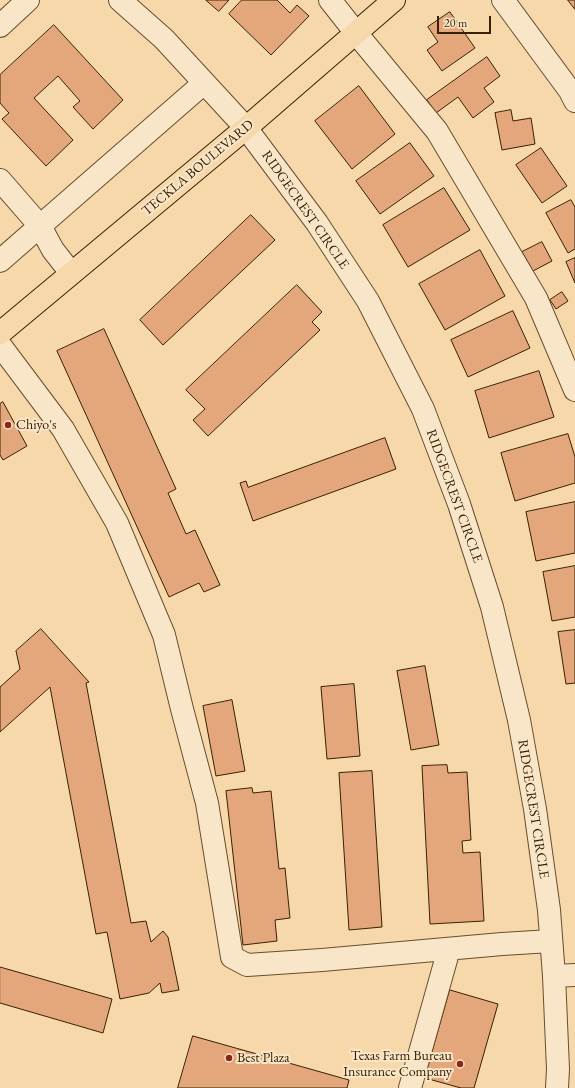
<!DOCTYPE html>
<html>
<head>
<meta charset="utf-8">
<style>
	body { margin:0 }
	#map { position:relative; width:575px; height:1088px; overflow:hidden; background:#f6d8ab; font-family:"EB Garamond",serif }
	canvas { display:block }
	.scale { position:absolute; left:437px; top:16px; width:54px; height:18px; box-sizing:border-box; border:2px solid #382003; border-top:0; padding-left:5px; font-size:12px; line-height:14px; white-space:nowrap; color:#382003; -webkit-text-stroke:3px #f9e6c8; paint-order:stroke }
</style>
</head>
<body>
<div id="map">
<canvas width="575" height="1088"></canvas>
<div class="scale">20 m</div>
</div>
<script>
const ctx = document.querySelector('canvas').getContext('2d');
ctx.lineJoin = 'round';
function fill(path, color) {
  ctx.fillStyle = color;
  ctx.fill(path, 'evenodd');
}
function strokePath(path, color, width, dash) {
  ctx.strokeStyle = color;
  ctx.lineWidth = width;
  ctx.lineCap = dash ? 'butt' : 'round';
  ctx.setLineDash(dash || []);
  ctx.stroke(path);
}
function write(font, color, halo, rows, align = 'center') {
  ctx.font = font + ' "EB Garamond",serif';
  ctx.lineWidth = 4;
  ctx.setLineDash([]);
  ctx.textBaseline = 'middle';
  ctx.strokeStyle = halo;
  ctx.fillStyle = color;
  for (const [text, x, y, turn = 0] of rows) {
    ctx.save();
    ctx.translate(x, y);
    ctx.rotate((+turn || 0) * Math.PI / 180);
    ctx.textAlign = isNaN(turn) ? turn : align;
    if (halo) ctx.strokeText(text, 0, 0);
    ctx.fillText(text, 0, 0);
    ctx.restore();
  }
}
const building = new Path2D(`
	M206,0H229L219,11Z
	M242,0H277L290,13L297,5L309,16L271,55L229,14Z
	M568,0H575V9Z
	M450,12L475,48L442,71L427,50L438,42L428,27Z
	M54,25L123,100L93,129L73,107L80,101L58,76L34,98L73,140L46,166L2,119L9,113L0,103V75Z
	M487,57L500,76L484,88L494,102L473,118L458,97L436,113L427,100Z
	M359,86L395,134L352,169L315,121Z
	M511,110L513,121L531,118L535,144L502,150L495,113Z
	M410,143L434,176L380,214L356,181Z
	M541,148L567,186L542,203L516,165Z
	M444,188L470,230L408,267L383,225Z
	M571,200L575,207V249L568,253L546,213Z
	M251,215L275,240L163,345L140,320Z
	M542,242L552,261L533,271L522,252Z
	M480,250L505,296L445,330L419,284Z
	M575,258V283L566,262Z
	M297,285L322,312L312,322L320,330L208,436L193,420L205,409L186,390Z
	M562,292L568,301L556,309L550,300Z
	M513,311L530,348L468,377L451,340Z
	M104,329L176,489L168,493L186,534L195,530L220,585L204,592L199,583L169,597L57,351Z
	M539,371L554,417L489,438L475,391Z
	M3,402L27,446L3,460L0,455V404Z
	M568,434L575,457V483L515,501L501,453Z
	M385,438L396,469L253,521L240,483L246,481L248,487Z
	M575,502V553L536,561L526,512Z
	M575,566V617L552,621L543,572Z
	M41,629L89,682L86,683L131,923L146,921L151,942L163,931L168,937L179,990L162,993L160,983L149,993L120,999L107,932L96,934L50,687L0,732V687L20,669L16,651Z
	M575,630V683L566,684L558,632Z
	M425,666L439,745L411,750L397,671Z
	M354,684L360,756L327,759L321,687Z
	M232,700L245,771L216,776L203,706Z
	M447,765L448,773L467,772L471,840L462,841L463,853L480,852L484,921L430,924L422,766Z
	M372,771L382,927L349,930L339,773Z
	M252,788L253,793L271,791L279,869L285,868L290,918L275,920L277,941L243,945L226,791Z
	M0,967L112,999L103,1033L0,1003Z
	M450,990L498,1004L474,1088H461L425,1078Z
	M193,1036L349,1080L347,1088H178Z`);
fill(building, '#e4a77b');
strokePath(building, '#382003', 1);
const minor = new Path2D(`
	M120,0L164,39L246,128L317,223L368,301L423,409L459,504L492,607L519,720L535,809L549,910L554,976L558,1069L557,1088
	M330,0L356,33L437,131L536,298L575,390
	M503,0L570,91L575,101
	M0,26L28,0
	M0,180L40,226L204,83
	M0,261L40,226L53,250L71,273
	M0,345L63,429L117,523L164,635L182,709L207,803L232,957L247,965L322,960L502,944L551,941
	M554,976L575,975
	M410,1088L449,949`);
const major = new Path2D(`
	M0,333L246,128L394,0`);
strokePath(minor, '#684e2d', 24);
strokePath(major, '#382003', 24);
strokePath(minor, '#f9e6c8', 22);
strokePath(major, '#f6d8ab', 22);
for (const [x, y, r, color] of [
	[8,425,4,"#8f2418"],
	[229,1058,4,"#8f2418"],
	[460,1064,4,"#8f2418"]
]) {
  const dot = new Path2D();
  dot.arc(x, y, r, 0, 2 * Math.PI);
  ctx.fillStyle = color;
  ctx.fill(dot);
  strokePath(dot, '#f9e6c8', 1.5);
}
write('14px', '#382003', '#f9e6c8', [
	["TECKLA BOULEVARD",198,168,-40],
	["RIDGECREST CIRCLE",305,210,55],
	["RIDGECREST CIRCLE",454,496,70],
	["RIDGECREST CIRCLE",533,809,81]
]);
write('14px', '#382003', '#f9e6c8', [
	["Chiyo's",16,425],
	["Texas Farm Bureau",452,1056,"right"],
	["Insurance Company",452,1072,"right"],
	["Best Plaza",237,1058]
], 'left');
</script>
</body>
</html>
